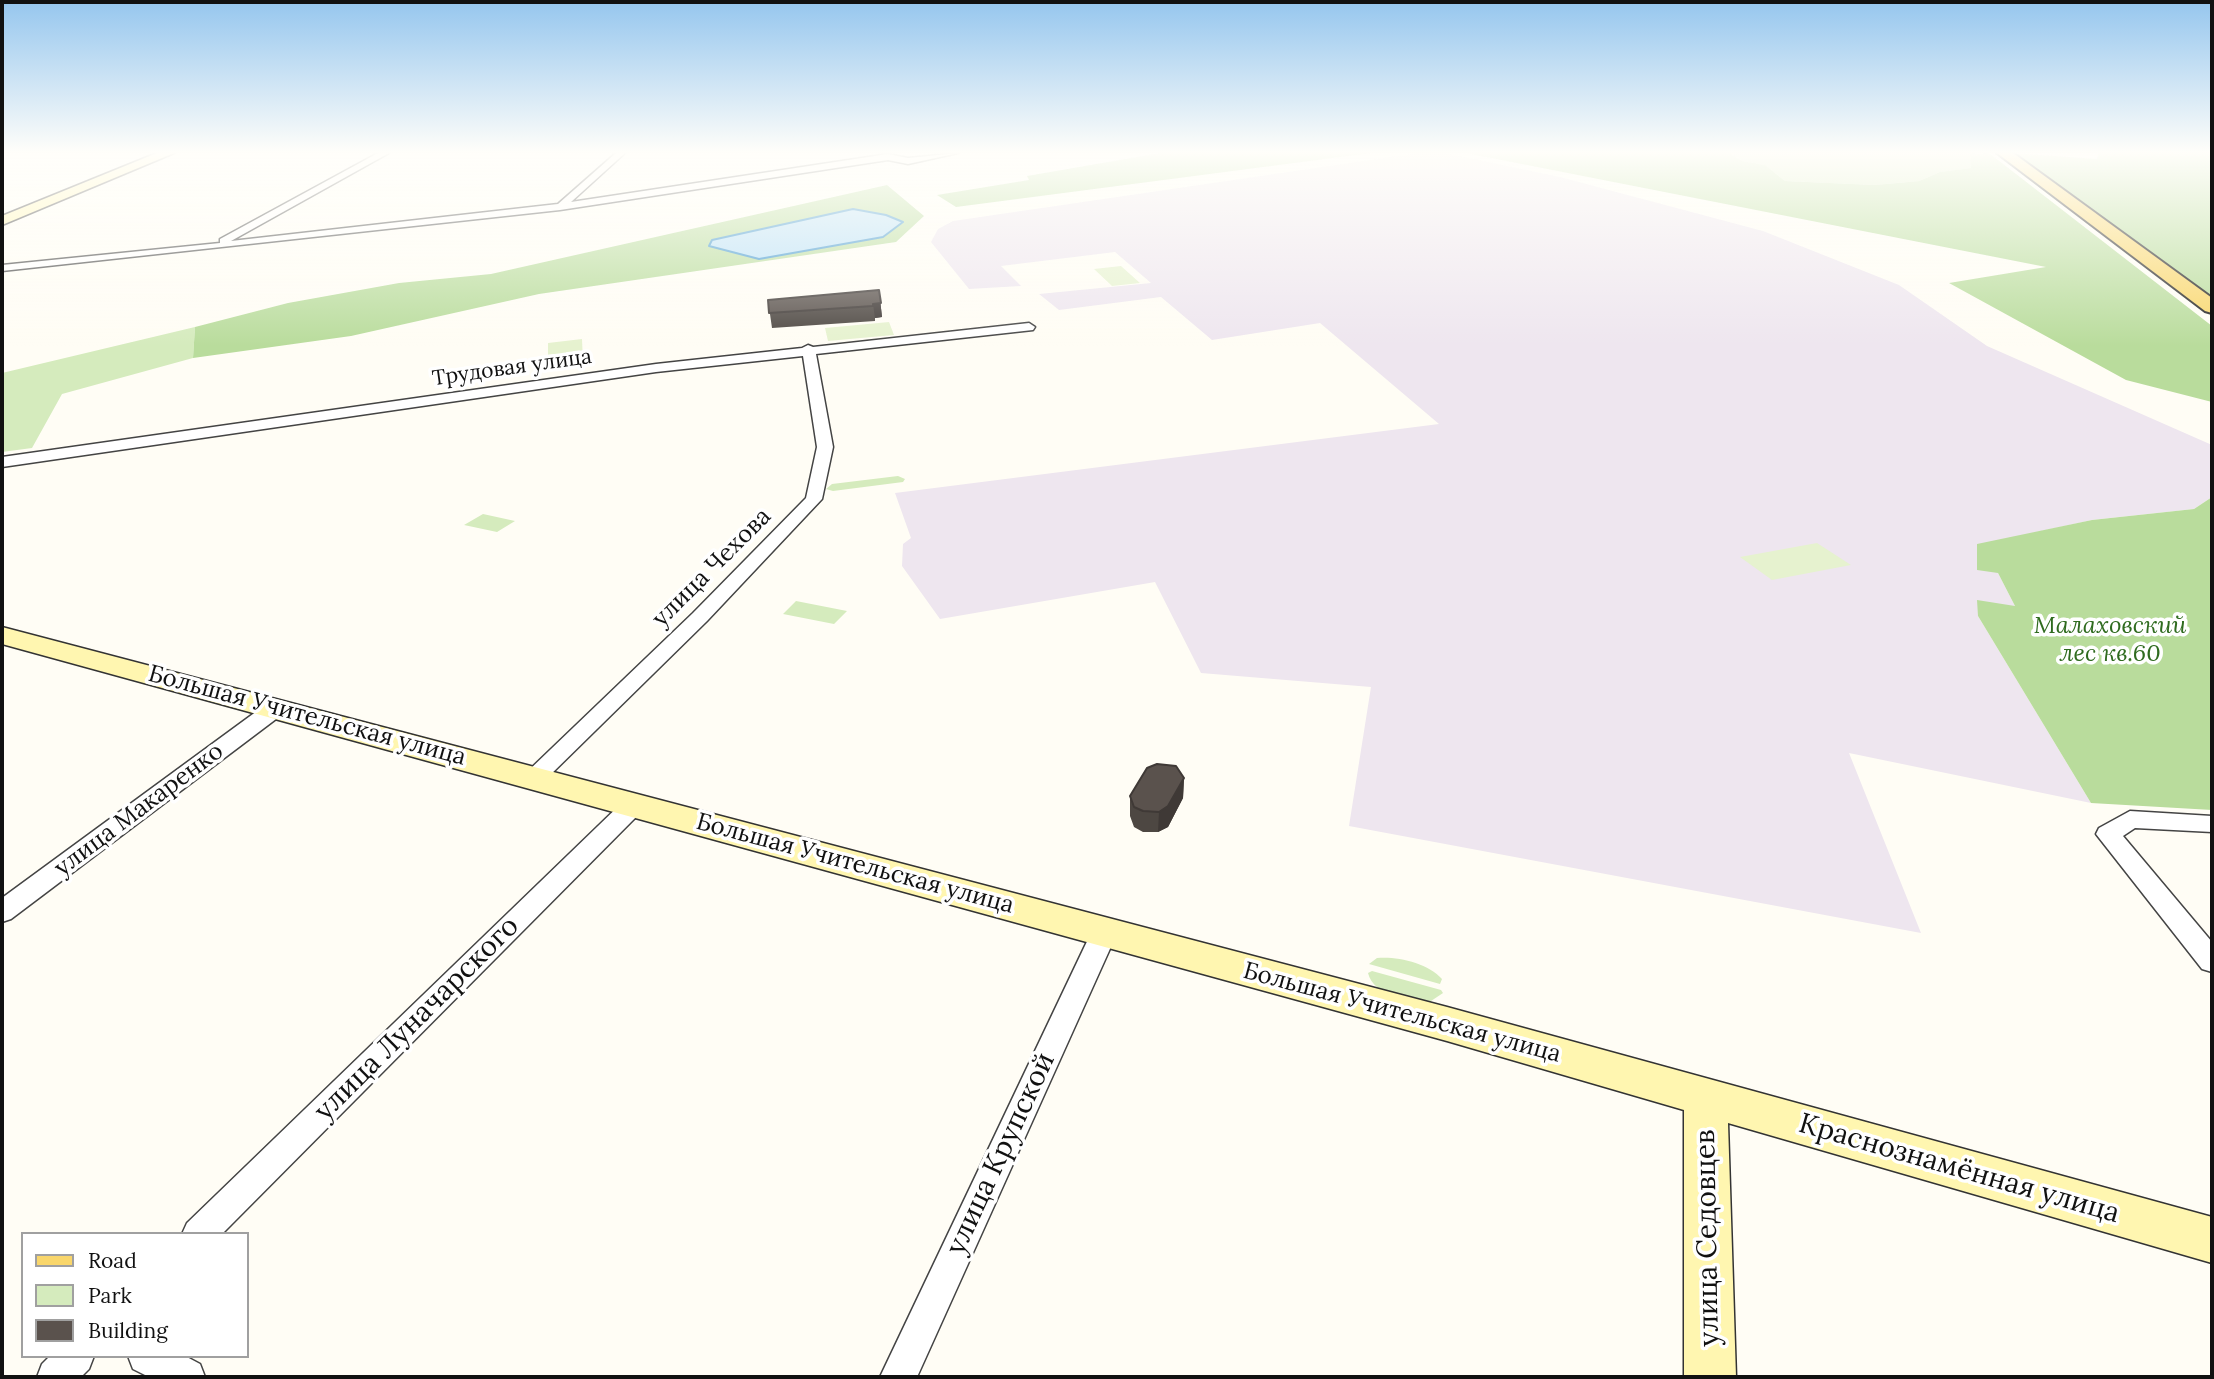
<!DOCTYPE html>
<html>
<head>
<meta charset="utf-8">
<style>
	body { margin:0 }
	#map { position:relative; width:2214px; height:1379px; overflow:hidden; background:#fffdf5; font-family:Lora,serif }
	canvas { display:block }
	.frame { position:absolute; inset:0; border:4px solid #111; pointer-events:none }
	.legend { position:absolute; left:21px; top:1232px; width:228px; height:126px; box-sizing:border-box; background:#fff; border:2px solid #a0a0a0; margin:0; padding:9px 12px; list-style:none; font-size:21px; color:#111 }
	.legend li { display:flex; align-items:center; gap:14px; height:35px }
	.legend b { width:35px; border:2px solid #a0a0a0 }
</style>
</head>
<body>
<div id="map">
<canvas width="2214" height="1379"></canvas>
<div class="frame"></div>
<ul class="legend">
<li><b style="height:9px;background:#f9d66b"></b>Road</li>
<li><b style="height:19px;background:#d5ebbd"></b>Park</li>
<li><b style="height:19px;background:#5a524d"></b>Building</li>
</ul>
</div>
<script>
const ctx = document.querySelector('canvas').getContext('2d');
ctx.lineJoin = 'round';
function fill(path, color) {
  ctx.fillStyle = color;
  ctx.fill(path, 'evenodd');
}
function strokePath(path, color, width, dash) {
  ctx.strokeStyle = color;
  ctx.lineWidth = width;
  ctx.lineCap = dash ? 'butt' : 'round';
  ctx.setLineDash(dash || []);
  ctx.stroke(path);
}
function write(font, color, halo, rows, align = 'center') {
  ctx.font = font + ' Lora,serif';
  ctx.lineWidth = 7;
  ctx.setLineDash([]);
  ctx.textBaseline = 'middle';
  ctx.strokeStyle = halo;
  ctx.fillStyle = color;
  for (const [text, x, y, turn = 0] of rows) {
    ctx.save();
    ctx.translate(x, y);
    ctx.rotate((+turn || 0) * Math.PI / 180);
    ctx.textAlign = isNaN(turn) ? turn : align;
    if (halo) ctx.strokeText(text, 0, 0);
    ctx.fillText(text, 0, 0);
    ctx.restore();
  }
}
fill(new Path2D(`
	M1418,153H1445L1560,177L1763,231L1899,285L1987,346L2212,445V497L2194,509L2092,520L1977,545L1998,573L2015,606L1978,616L2091,803L1849,753L1921,933L1349,826L1371,687L1201,673L1155,582L940,619L902,566L903,544L911,538L895,493L1439,424L1320,323L1212,340L1161,297L1059,310L1039,294L1151,283L1115,252L1001,266L1021,286L969,289L931,242L938,229L953,221Z`), '#eee6ef');
fill(new Path2D(`
	M1730,153H1983L1970,154L1972,168L1940,172L1919,181L1875,185L1785,181L1765,165L1742,161Z
	M195,327L193,358L62,394L32,448L2,452V373Z
	M898,476L905,479L903,482L833,491L826,489L832,484Z
	M483,514L515,521L497,532L464,525Z
	M796,601L847,611L834,624L783,614Z
	M1377,958C1397,956 1428,963 1442,979L1440,984L1369,964Z
	M1372,971L1441,990L1443,993L1428,1003C1408,998 1374,997 1368,973Z`), '#d5ebbd');
fill(new Path2D(`
	M1160,153H1371L956,207L937,195L1029,180L1027,176Z
	M1466,153H1730L1742,161L1765,165L1785,181L1875,185L1919,181L1940,172L1971,168L1970,154L1989,153L2212,326V402L2126,380L1949,283L2046,267Z
	M2012,153L2097,159L2099,153H2212V301Z
	M887,185L924,216L896,242L539,294L351,336L193,358L195,327L288,303L399,283L491,274Z
	M2212,497V810L2091,803L1978,616L1977,600L2015,606L1998,573L1977,570V544L2092,520L2194,509Z`), '#b9dc9c');
fill(new Path2D(`
	M1121,266L1140,283L1112,286L1094,269Z
	M889,322L894,335L828,341L825,328Z
	M582,339L583,362L548,367V343Z
	M1817,543L1851,565L1772,580L1740,557Z`), '#e6f2cf');
const water = new Path2D(`
	M853,209L886,215L903,222L883,237L759,259L709,246L712,240Z`);
fill(water, '#b9e0f7');
strokePath(water, '#3f96cf', 2);
const street = new Path2D(`
	M378,153H389L231,241L558,204L616,153H625L571,202L888,154L908,158L958,153L908,164L888,160L560,210L2,271V265L220,243V239Z
	M1029,323L1035,327L1033,330L816,354L833,447L822,499L707,621L543,782L535,785L527,782L523,777L527,772L693,613L806,498L817,447L803,356L656,372L2,467V457L656,364L802,348L808,345L813,347Z
	M276,701L284,703L287,708L284,713L11,919L2,922V898L268,703Z
	M635,796L643,798L647,804L643,810L222,1234H182L187,1223L627,798Z
	M2130,811L2212,816V832L2135,828L2123,836L2212,942V972L2202,969L2096,834L2099,828Z
	M1105,921L1114,924L1118,931L917,1377H880L1092,931L1096,924Z
	M50,1356H94L89,1369L81,1377H37L42,1364Z
	M128,1356H185L200,1364L205,1377H149L133,1369Z`);
const secondary = new Path2D(`
	M157,153H174L2,225V216Z
	M2,627L1447,1007L2212,1217V1263L1728,1123L1736,1377H1684V1110L1447,1041L2,644Z`);
const primary = new Path2D(`
	M1997,153H2013L2212,298V313L2205,311Z`);
strokePath(street, '#444', 3);
strokePath(secondary, '#333', 3);
strokePath(primary, '#222', 4);
fill(street, '#fff');
fill(secondary, '#fff6b0');
fill(primary, '#f9d66b');
fill(new Path2D(`
	M879,290L882,317L875,318V321L772,328L768,300Z
	M1184,778L1183,798L1168,827L1158,832H1143L1134,827L1130,816V796Z`), '#4d4742');
fill(new Path2D(`
	M879,290L882,317L875,318L873,304Z
	M1184,778L1183,798L1168,827L1158,832L1159,812Z`), '#3f3936');
const building = new Path2D(`
	M879,290L881,303L873,304V306L769,313L768,300Z
	M1157,764L1176,766L1184,778L1168,806L1159,812L1143,811L1134,807L1130,796L1147,768Z`);
fill(building, '#5a524d');
strokePath(building, '#3f3936', 2);
const sky = ctx.createLinearGradient(0, 0, 0, 346);
sky.addColorStop(0, '#95c6ee');
sky.addColorStop(0.44, '#fffefa');
sky.addColorStop(1, '#fffefa00');
ctx.fillStyle = sky;
ctx.fillRect(0, 0, 2214, 346);
write('21px', '#111', '#fff', [
	["Трудовая улица",512,368,-8]
]);
write('24px', '#111', '#fff', [
	["улица Чехова",712,568,-45],
	["Большая Учительская улица",307,716,15],
	["улица Макаренко",139,810,-37],
	["Большая Учительская улица",855,864,15],
	["Большая Учительская улица",1402,1013,15]
]);
write('italic 24px', '#2f6b1f', '#fff', [
	["Малаховский",2110,626],
	["лес кв.60",2110,654]
]);
write('28px', '#111', '#fff', [
	["улица Луначарского",417,1019,-45],
	["улица Крупской",1001,1154,-65],
	["Краснознамённая улица",1959,1169,16],
	["улица Седовцев",1708,1238,-91]
]);
</script>
</body>
</html>
